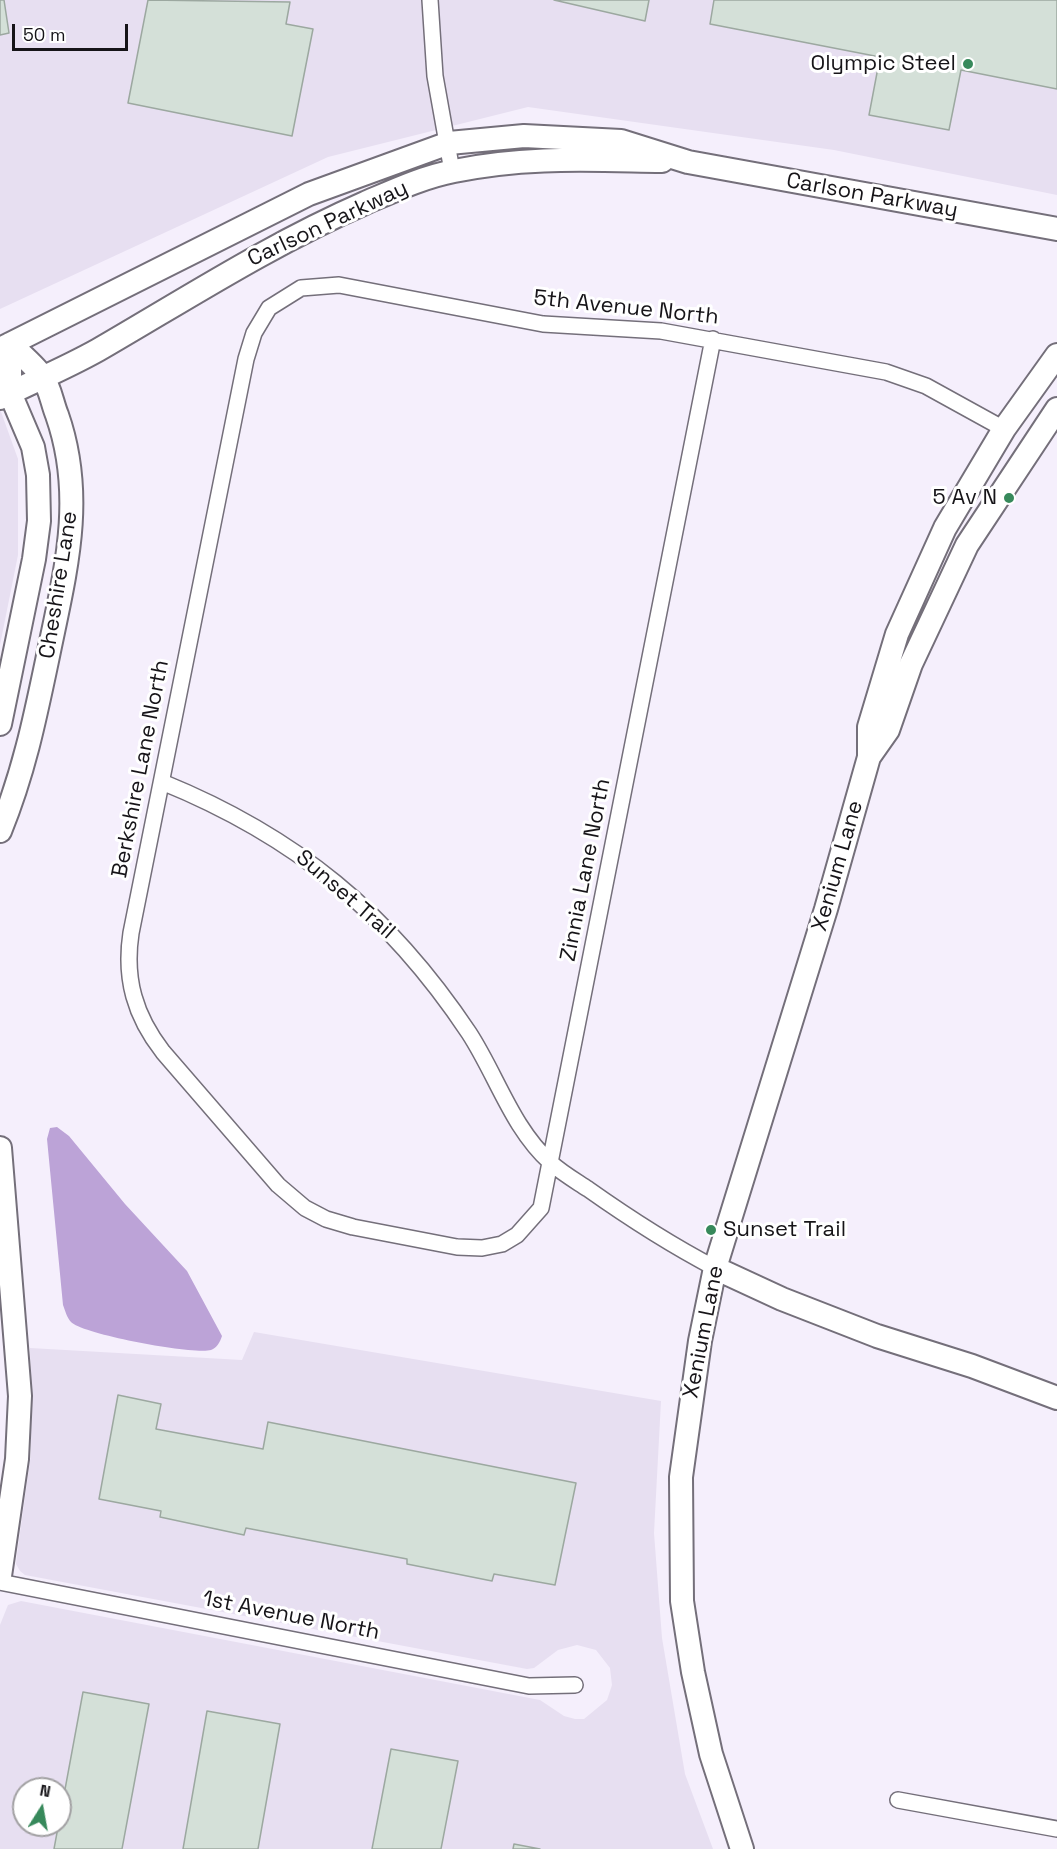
<!DOCTYPE html>
<html>
<head>
<meta charset="utf-8">
<style>
	body { margin:0 }
	#map { position:relative; width:1057px; height:1849px; overflow:hidden; background:#f5effc; font-family:"Space Grotesk",sans-serif }
	canvas { display:block }
	.north { position:absolute; left:12px; top:1777px; width:60px; height:60px; box-sizing:border-box; background:#fff; border:2px solid #a2a1a3; border-radius:50%; rotate:11deg; font-size:16px; font-weight:700; line-height:24px; text-align:center; color:#161418 }
	.north::after { content:''; display:block; margin:auto; width:21px; height:27px; background:#37895b; clip-path:polygon(50% 0,100% 100%,50% 72%,0 100%) }
	.scale { position:absolute; left:12px; top:24px; width:116px; height:27px; box-sizing:border-box; border:3px solid #161418; border-top:0; padding-left:8px; font-size:18px; line-height:21px; white-space:nowrap; color:#161418; -webkit-text-stroke:4px #fff; paint-order:stroke }
</style>
</head>
<body>
<div id="map">
<canvas width="1057" height="1849"></canvas>
<div class="north">N</div>
<div class="scale">50 m</div>
</div>
<script>
const ctx = document.querySelector('canvas').getContext('2d');
ctx.lineJoin = 'round';
function fill(path, color) {
  ctx.fillStyle = color;
  ctx.fill(path, 'evenodd');
}
function strokePath(path, color, width, dash) {
  ctx.strokeStyle = color;
  ctx.lineWidth = width;
  ctx.lineCap = dash ? 'butt' : 'round';
  ctx.setLineDash(dash || []);
  ctx.stroke(path);
}
function write(font, color, halo, rows, align = 'center') {
  ctx.font = font + ' "Space Grotesk",sans-serif';
  ctx.lineWidth = 6;
  ctx.setLineDash([]);
  ctx.textBaseline = 'middle';
  ctx.strokeStyle = halo;
  ctx.fillStyle = color;
  for (const [text, x, y, turn = 0] of rows) {
    ctx.save();
    ctx.translate(x, y);
    ctx.rotate((+turn || 0) * Math.PI / 180);
    ctx.textAlign = isNaN(turn) ? turn : align;
    if (halo) ctx.strokeText(text, 0, 0);
    ctx.fillText(text, 0, 0);
    ctx.restore();
  }
}
fill(new Path2D(`
	M0,0H1057V195L834,150L528,107L328,157L0,309Z
	M0,409L18,459V555L0,645Z
	M254,1332L661,1401L654,1533L662,1638L685,1774L713,1849H0V1625L8,1605L21,1601L540,1700L564,1716L575,1719H584L607,1700L612,1685L610,1668L596,1650L577,1645L558,1650L534,1668L527,1669L25,1575L20,1571L16,1564L17,1554L31,1454L30,1348L242,1360ZM24,1789H60V1825H24Z`), '#e7dff1');
fill(new Path2D(`
	M57,1127L69,1136L125,1204L187,1271L222,1336C220,1342 217,1348 211,1350C193,1355 82,1334 71,1322C67,1318 65,1310 63,1305L47,1139L50,1128Z`), '#bca3d7');
const building = new Path2D(`
	M0,0H4L9,33L0,35Z
	M148,0L290,2L286,24L313,29L292,136L128,103Z
	M554,0H649L645,21Z
	M714,0H1057V89L961,70L949,130L869,115L880,57L710,24Z
	M118,1395L161,1404L156,1429L263,1449L268,1422L576,1483L555,1585L494,1574L492,1581L407,1564V1559L246,1528L244,1535L160,1517L161,1511L99,1499Z
	M83,1692L149,1704L122,1849H54Z
	M207,1711L280,1724L258,1849H183Z
	M391,1749L458,1761L441,1849H372Z
	M514,1844L540,1849H513Z`);
fill(building, '#d4e0d8');
strokePath(building, '#9ca8a0', 1.5);
const street = new Path2D(`
	M430,0L435,76L452,171
	M713,339L541,1208L517,1235L502,1244L482,1248L457,1247L353,1227L326,1219L305,1208L278,1185L163,1052C135,1016 124,979 131,933L246,359L254,333L269,308L301,288L339,285L543,324L661,331L886,372L926,386L1004,429
	M162,782C295,836 389,913 469,1033C497,1076 512,1128 551,1163C562,1173 576,1181 588,1189C629,1218 671,1245 715,1268
	M0,1582L529,1686L575,1685
	M898,1800L1057,1829`);
const secondary = new Path2D(`
	M0,349L309,194L449,143L524,136L621,141L688,162L1057,229
	M0,398C32,382 66,368 98,350C186,299 271,244 365,203C393,191 423,177 454,171C527,156 590,160 662,161
	M0,724L34,559L39,521L38,475L33,447L10,393V344
	M869,757L888,730L911,664L967,545L1057,409
	M0,831C24,772 35,718 48,656C65,573 86,498 57,415C52,403 50,387 42,376C34,365 21,354 10,344
	M0,1148L20,1396L17,1459L0,1576
	M715,1268L782,1299L877,1336L972,1366L1057,1398
	M742,1849L711,1754L693,1672L682,1601L681,1477L700,1341L715,1268L826,909L869,757V727L897,634L945,528L1004,429L1057,355`);
strokePath(street, '#746f7a', 18);
strokePath(secondary, '#746f7a', 26);
strokePath(street, '#fff', 15);
strokePath(secondary, '#fff', 22);
for (const [x, y, r, color] of [
	[968,64,6,"#37895b"],
	[1009,498,6,"#37895b"],
	[711,1230,6,"#37895b"]
]) {
  const dot = new Path2D();
  dot.arc(x, y, r, 0, 2 * Math.PI);
  ctx.fillStyle = color;
  ctx.fill(dot);
  strokePath(dot, '#fff', 2);
}
write('22px', '#161418', '#fff', [
	["Olympic Steel",956,64],
	["5 Av N",997,498],
	["Sunset Trail",723,1230,"left"]
], 'right');
write('22px', '#161418', '#fff', [
	["Carlson Parkway",872,196,10],
	["Carlson Parkway",328,224,-25],
	["5th Avenue North",626,308,6],
	["Cheshire Lane",59,585,-81],
	["Berkshire Lane North",141,769,-79],
	["Xenium Lane",838,866,-74],
	["Zinnia Lane North",586,870,-79],
	["Sunset Trail",345,895,41],
	["Xenium Lane",704,1332,-79],
	["1st Avenue North",291,1616,11]
]);
</script>
</body>
</html>
